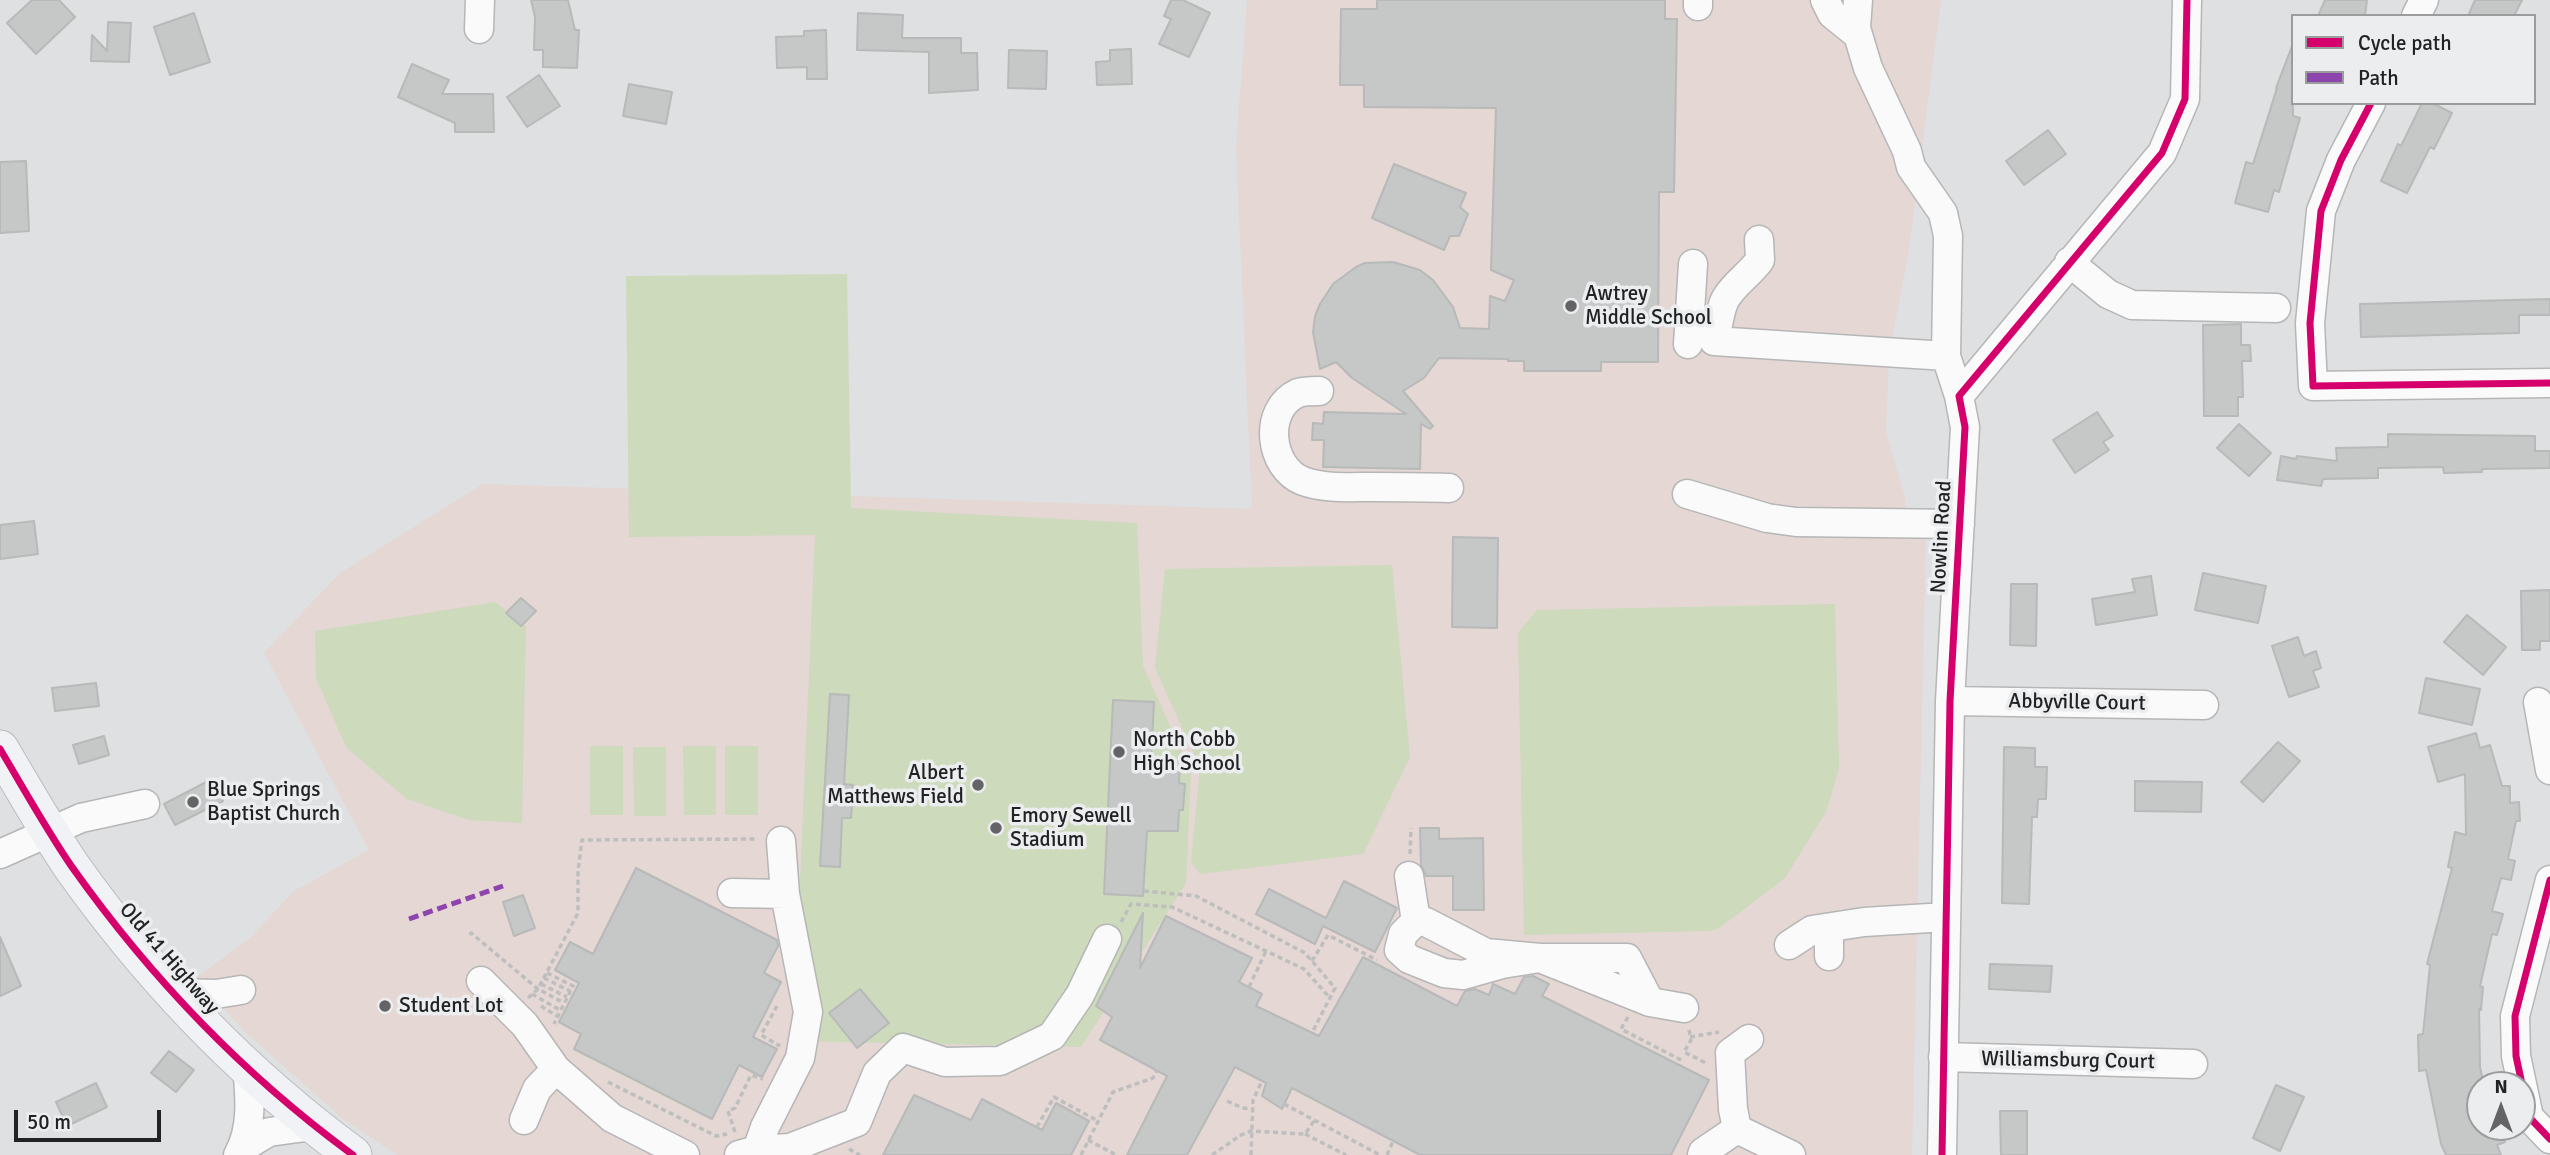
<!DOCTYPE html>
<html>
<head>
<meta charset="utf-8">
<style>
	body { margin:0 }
	#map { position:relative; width:2550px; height:1155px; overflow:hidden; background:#dfe0e1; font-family:Signika,sans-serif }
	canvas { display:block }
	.legend { position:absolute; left:2291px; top:14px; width:245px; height:91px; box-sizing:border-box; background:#ecedef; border:2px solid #9b9c9d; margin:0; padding:9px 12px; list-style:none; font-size:21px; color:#212223 }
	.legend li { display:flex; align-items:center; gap:14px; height:35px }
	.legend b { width:35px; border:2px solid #9b9c9d }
	.north { position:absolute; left:2466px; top:1071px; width:70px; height:70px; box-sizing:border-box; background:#ecedef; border:2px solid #9b9c9d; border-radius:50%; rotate:0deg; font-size:19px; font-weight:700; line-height:28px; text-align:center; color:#212223 }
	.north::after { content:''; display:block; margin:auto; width:24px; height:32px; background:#646466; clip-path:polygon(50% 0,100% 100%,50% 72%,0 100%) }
	.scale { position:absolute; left:14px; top:1110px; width:147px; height:32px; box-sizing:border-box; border:4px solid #212223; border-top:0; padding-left:9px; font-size:21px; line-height:24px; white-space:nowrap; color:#212223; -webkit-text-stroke:5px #ecedef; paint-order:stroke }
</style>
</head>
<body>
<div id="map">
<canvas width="2550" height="1155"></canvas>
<ul class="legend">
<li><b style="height:9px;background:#d6006c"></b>Cycle path</li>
<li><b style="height:9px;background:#8e44ad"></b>Path</li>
</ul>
<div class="north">N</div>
<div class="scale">50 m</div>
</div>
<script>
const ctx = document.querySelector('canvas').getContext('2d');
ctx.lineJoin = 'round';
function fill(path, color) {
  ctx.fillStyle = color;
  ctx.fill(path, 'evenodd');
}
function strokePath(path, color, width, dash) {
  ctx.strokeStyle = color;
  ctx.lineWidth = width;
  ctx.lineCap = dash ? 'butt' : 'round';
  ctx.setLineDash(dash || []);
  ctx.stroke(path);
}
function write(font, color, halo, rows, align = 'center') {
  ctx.font = font + ' Signika,sans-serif';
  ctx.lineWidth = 7;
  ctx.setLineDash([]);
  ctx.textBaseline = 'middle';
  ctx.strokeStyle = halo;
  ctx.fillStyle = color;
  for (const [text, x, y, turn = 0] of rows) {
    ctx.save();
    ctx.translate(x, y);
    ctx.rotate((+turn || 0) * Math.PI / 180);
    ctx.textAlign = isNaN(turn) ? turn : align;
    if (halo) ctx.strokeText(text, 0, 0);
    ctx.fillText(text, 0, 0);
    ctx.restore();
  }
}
fill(new Path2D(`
	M1247,0H1941L1908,256L1889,355L1886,433L1905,497V530L1926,531L1912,1155H397L342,1118L245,1032L197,977L250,938L294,891L369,850L264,653L340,573L483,484L1252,509L1236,148Z`), '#e4d7d4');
fill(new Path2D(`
	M847,274L851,508L1137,523L1143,666L1191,773L1186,883L1081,1047L793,1041L815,535L629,537L626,276Z
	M1392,565L1410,757L1363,854L1200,874L1191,862L1200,767L1155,668L1165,569Z
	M495,602L526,626L522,823L469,820L407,799L346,747L316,678L315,631Z
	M1835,604L1839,768L1826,812L1785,878L1722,926L1711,931L1524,935L1518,633L1537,610Z
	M590,746H623V815H590Z
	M683,746H716V815H684Z
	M725,746H758V815H725Z
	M633,747H666V816H634Z`), '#cddabb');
const building = new Path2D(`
	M32,0H59L75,17L36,54L7,23Z
	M531,0H568L575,30H579L577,68L543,67V50H534L535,17Z
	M1171,0H1183L1210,13L1189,57L1159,44L1171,19L1164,16Z
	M1377,0H1665V19H1677L1674,192H1659L1658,362H1601V371H1524V361H1508V359L1439,358L1424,378L1403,391L1433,426L1430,429L1421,424L1420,469L1323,467L1324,440H1312L1313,423L1323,424L1324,412L1406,414L1352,378L1336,362L1320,369L1313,332L1315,316L1320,304L1333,284L1356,267L1365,263L1393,262L1420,270L1433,280L1453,307L1460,328L1489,329L1490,296L1505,301L1514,280L1491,270L1496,108L1364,107V85H1340L1341,9H1377Z
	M2325,0H2367L2365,16H2318Z
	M2475,0H2522L2514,16H2468Z
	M194,13L210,62L170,75L154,27Z
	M858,13L903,15L902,38H961V53H977L978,90L929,93V52L857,50Z
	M108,22L131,23L129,62L91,61L92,35L107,51Z
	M826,30L827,79H807V67L777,68L776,37L804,36V31Z
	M2292,46L2293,116L2300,118L2279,192L2274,190L2268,212L2235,203L2246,162L2253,164L2277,88H2276Z
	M1131,49L1132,84L1097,85L1096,62L1110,61V50Z
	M1009,50L1047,51L1046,89L1008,88Z
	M412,64L449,80L442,94H493L494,132H455V123L398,97Z
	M539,75L560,106L527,127L507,97Z
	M629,84L672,92L666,124L623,116Z
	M2422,103H2432L2452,113L2434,149L2430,147L2407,193L2381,181L2398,144L2401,146Z
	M2048,130L2066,154L2024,185L2006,161Z
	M26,161L29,231L0,233V162Z
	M1394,164L1466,193L1460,207L1468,214L1459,236H1450L1444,250L1372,218Z
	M2550,299V315H2519V333L2361,337L2360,304Z
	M2241,324V345H2250L2251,361H2242L2243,397H2238V416H2204L2203,325Z
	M2097,412L2113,436L2103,442L2109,450L2075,473L2053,440Z
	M2239,424L2271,453L2249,476L2217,448Z
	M2388,434L2535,436V451H2550V468L2482,469V472L2444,473L2443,467L2378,468V478L2323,479L2321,486L2277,480L2281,456L2296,459L2297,456L2337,461L2336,448L2388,447Z
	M34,521L38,554L0,559V525Z
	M1453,537L1498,538L1497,628L1452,627Z
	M2203,573L2266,586L2258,623L2195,610Z
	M2151,576L2157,615L2096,625L2092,599L2135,592L2132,579Z
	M2011,584H2037L2036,646L2010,645Z
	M2550,590V641H2540V650H2522L2521,591Z
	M521,598L536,611L521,626L506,613Z
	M2467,615L2506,647L2483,675L2444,642Z
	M2298,637L2304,656L2316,651L2321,668L2313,671L2319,687L2289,697L2272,646Z
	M2426,678L2480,689L2472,725L2419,713Z
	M96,683L99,706L55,711L52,688Z
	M830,694L849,695L844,784L853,785L852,807L851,818H842L840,867L820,866Z
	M1113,700L1154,702L1151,760L1180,761L1179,783L1185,784L1183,810H1179L1178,831H1147L1143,896L1104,894Z
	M2476,733L2480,748L2490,745L2502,786H2510V803L2519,802L2520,821H2516L2508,859L2515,861L2511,880L2501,878L2492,911L2503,914L2497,935L2492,934L2480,986L2483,987L2481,1010L2479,1009L2480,1067L2484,1085H2480V1127H2499L2505,1142L2497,1145L2501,1155H2446L2441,1144L2426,1070L2419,1071L2418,1035L2423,1034L2430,965L2427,964L2452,868L2448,867L2455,832L2466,835L2465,774L2438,782L2428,747Z
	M104,736L109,755L79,764L73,745Z
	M2278,742L2300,761L2263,802L2241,782Z
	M2004,747L2035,748V767H2047L2046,799H2038L2037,817H2032L2029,904L2002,903Z
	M212,779L223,801L175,825L164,804Z
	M2135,781L2202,782L2201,812L2135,811Z
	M1420,828H1439V839L1483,838L1484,910H1453V876H1426L1421,865Z
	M636,868L777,940L778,946L764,973L781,982L753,1037L777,1049L762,1077L739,1065L712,1119L574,1049L581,1034L559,1022L579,983L555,970L570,942L593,954Z
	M1344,881L1397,908L1375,952L1323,926L1315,944L1256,914L1269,889L1326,918Z
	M523,895L535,928L514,936L503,902Z
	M1143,913L1140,968L1166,916L1252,958L1239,982L1262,994L1256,1006L1319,1036L1363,957L1457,1006L1465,991L1475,989L1489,995L1493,984L1515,994L1524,977L1533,976L1549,984L1542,996L1709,1080L1671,1155H1420L1292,1088L1282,1109L1262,1096L1266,1083L1235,1067L1187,1155H1127L1167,1076L1100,1040L1112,1017L1096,1006Z
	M0,937L21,986L0,996Z
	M1990,964L2052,966L2050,992L1989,989Z
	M860,989L889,1023L857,1048L829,1013Z
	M169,1051L194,1070L176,1092L151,1073Z
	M96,1083L107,1107L67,1126L56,1102Z
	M2276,1085L2304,1097L2280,1151L2253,1138Z
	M914,1095L971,1120L982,1099L1042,1130L1056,1103L1089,1121L1071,1155H883Z
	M2000,1111H2027V1155H2001Z`);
fill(building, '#c6c7c7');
strokePath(building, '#b8b9b9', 2);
const minor = new Path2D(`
	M1825,0L1832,14L1858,35
	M1858,0L1856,28L1868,68L1907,151L1911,167L1943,213L1948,236L1946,356L1959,396
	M1698,6V0
	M2416,16L2424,0
	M479,29L480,0
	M2371,103L2341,160L2321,211L2310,323L2313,386L2550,383
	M1759,240L1760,260C1750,274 1735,283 1726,298C1720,307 1718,329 1714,341L1946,356
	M2069,262L2108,294L2132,305L2276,308
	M1688,344L1693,264
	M1319,391C1312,391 1304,391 1298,393C1262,409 1269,468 1303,481C1325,489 1349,487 1373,487C1398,487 1423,487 1449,488
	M1687,494L1767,518L1796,522L1960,524
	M1950,701L2204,705
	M2538,702L2550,770
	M0,854L81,818L145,804
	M1409,876L1416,921
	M2550,880L2515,1016L2516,1056L2529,1117L2550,1139
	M732,893L785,894
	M1829,928V956
	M1789,945L1812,930L1864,922L1946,917
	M481,981L525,1025L556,1069L612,1118L685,1155
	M172,993L216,994L241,990
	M1650,1002L1627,958H1540L1502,964L1463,975L1444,973L1409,959L1399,950L1403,934L1416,921L1426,922L1486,953L1540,958L1650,1002L1684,1008
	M1943,1057L2193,1064
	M524,1120L537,1089L556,1069
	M1737,1129L1733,1109L1730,1053L1749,1039
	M1737,1129L1791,1155
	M242,1148L269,1132L313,1126
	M757,1150L765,1127L800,1058L808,1012L785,894L781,841
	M238,1155C253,1129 250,1096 247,1067
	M739,1155L757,1150L790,1148L857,1122L877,1073L903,1048L945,1062L1000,1061L1052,1036L1080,995L1107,939
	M1702,1155L1703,1152L1737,1129
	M1942,1155L1950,701L1965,427L1959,396L2162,153L2185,99L2187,0`);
const major = new Path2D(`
	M0,749C24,789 46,829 72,867C150,977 244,1075 353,1155`);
strokePath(minor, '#b6b6b7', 31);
strokePath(major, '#bbbbbc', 39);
strokePath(new Path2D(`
	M1410,854L1411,828
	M1144,891L1196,896L1305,953L1335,988L1312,1033
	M1121,922L1131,904L1172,907L1266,951L1304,969L1330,998
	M470,935L471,933L538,989L564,1003
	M1312,961L1328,935L1377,960
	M547,973L573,986L554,1024
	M544,978L570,991
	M541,984L567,997
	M1249,987L1266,951
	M532,994L560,1010
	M528,998L538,989L578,913V871L582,840L758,839
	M541,1006L557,1016
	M777,1006L761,1035L780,1046
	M1628,1017L1621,1029L1681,1060
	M1689,1030L1691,1040L1684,1052L1706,1063
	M1690,1037L1719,1032
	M608,1082L716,1136L727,1134
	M1227,1101L1242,1108L1253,1109
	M1284,1104L1380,1155
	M1037,1127L1054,1097L1098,1121
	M735,1132L728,1111L735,1108L751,1075L763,1079
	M1305,1134L1346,1155
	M1088,1140L1116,1155
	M849,1149L860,1155
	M1081,1155L1113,1092L1153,1078L1157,1070
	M1212,1155L1241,1135L1251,1131L1305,1134L1314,1121
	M1251,1155L1253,1100L1262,1081
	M1387,1155L1393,1141`), '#bebebf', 3.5, [5, 3.5]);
strokePath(minor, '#fafafa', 28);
strokePath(major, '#f1f2f5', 37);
strokePath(new Path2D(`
	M409,919L503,886`), '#8e44ad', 5, [10, 5]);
strokePath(new Path2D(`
	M2371,103L2341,160L2321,211L2310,323L2313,386L2550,383
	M0,749C24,789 46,829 72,867C150,977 244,1075 353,1155
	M2550,880L2515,1016L2516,1056L2529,1117L2550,1139
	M1942,1155L1950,701L1965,427L1959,396L2162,153L2185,99L2187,0`), '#d6006c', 7);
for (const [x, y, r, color] of [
	[1571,306,7,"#646466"],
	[1119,752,7,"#646466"],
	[978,785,7,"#646466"],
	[193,802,7,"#646466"],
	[996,828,7,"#646466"],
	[385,1006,7,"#646466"]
]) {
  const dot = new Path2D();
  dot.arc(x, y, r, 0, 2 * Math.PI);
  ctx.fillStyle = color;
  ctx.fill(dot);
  strokePath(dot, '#ecedef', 2.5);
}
write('21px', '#212223', '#ecedef', [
	["Awtrey",1585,294],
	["Middle School",1585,318],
	["North Cobb",1133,740],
	["High School",1133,764],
	["Albert",964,773,"right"],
	["Matthews Field",964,797,"right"],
	["Blue Springs",207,790],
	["Baptist Church",207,814],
	["Emory Sewell",1010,816],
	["Stadium",1010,840],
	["Student Lot",399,1006]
], 'left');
write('21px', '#212223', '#ecedef', [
	["Nowlin Road",1942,537,-87],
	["Abbyville Court",2077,703,1],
	["Old 41 Highway",169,959,49],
	["Williamsburg Court",2068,1061,1]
]);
</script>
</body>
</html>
